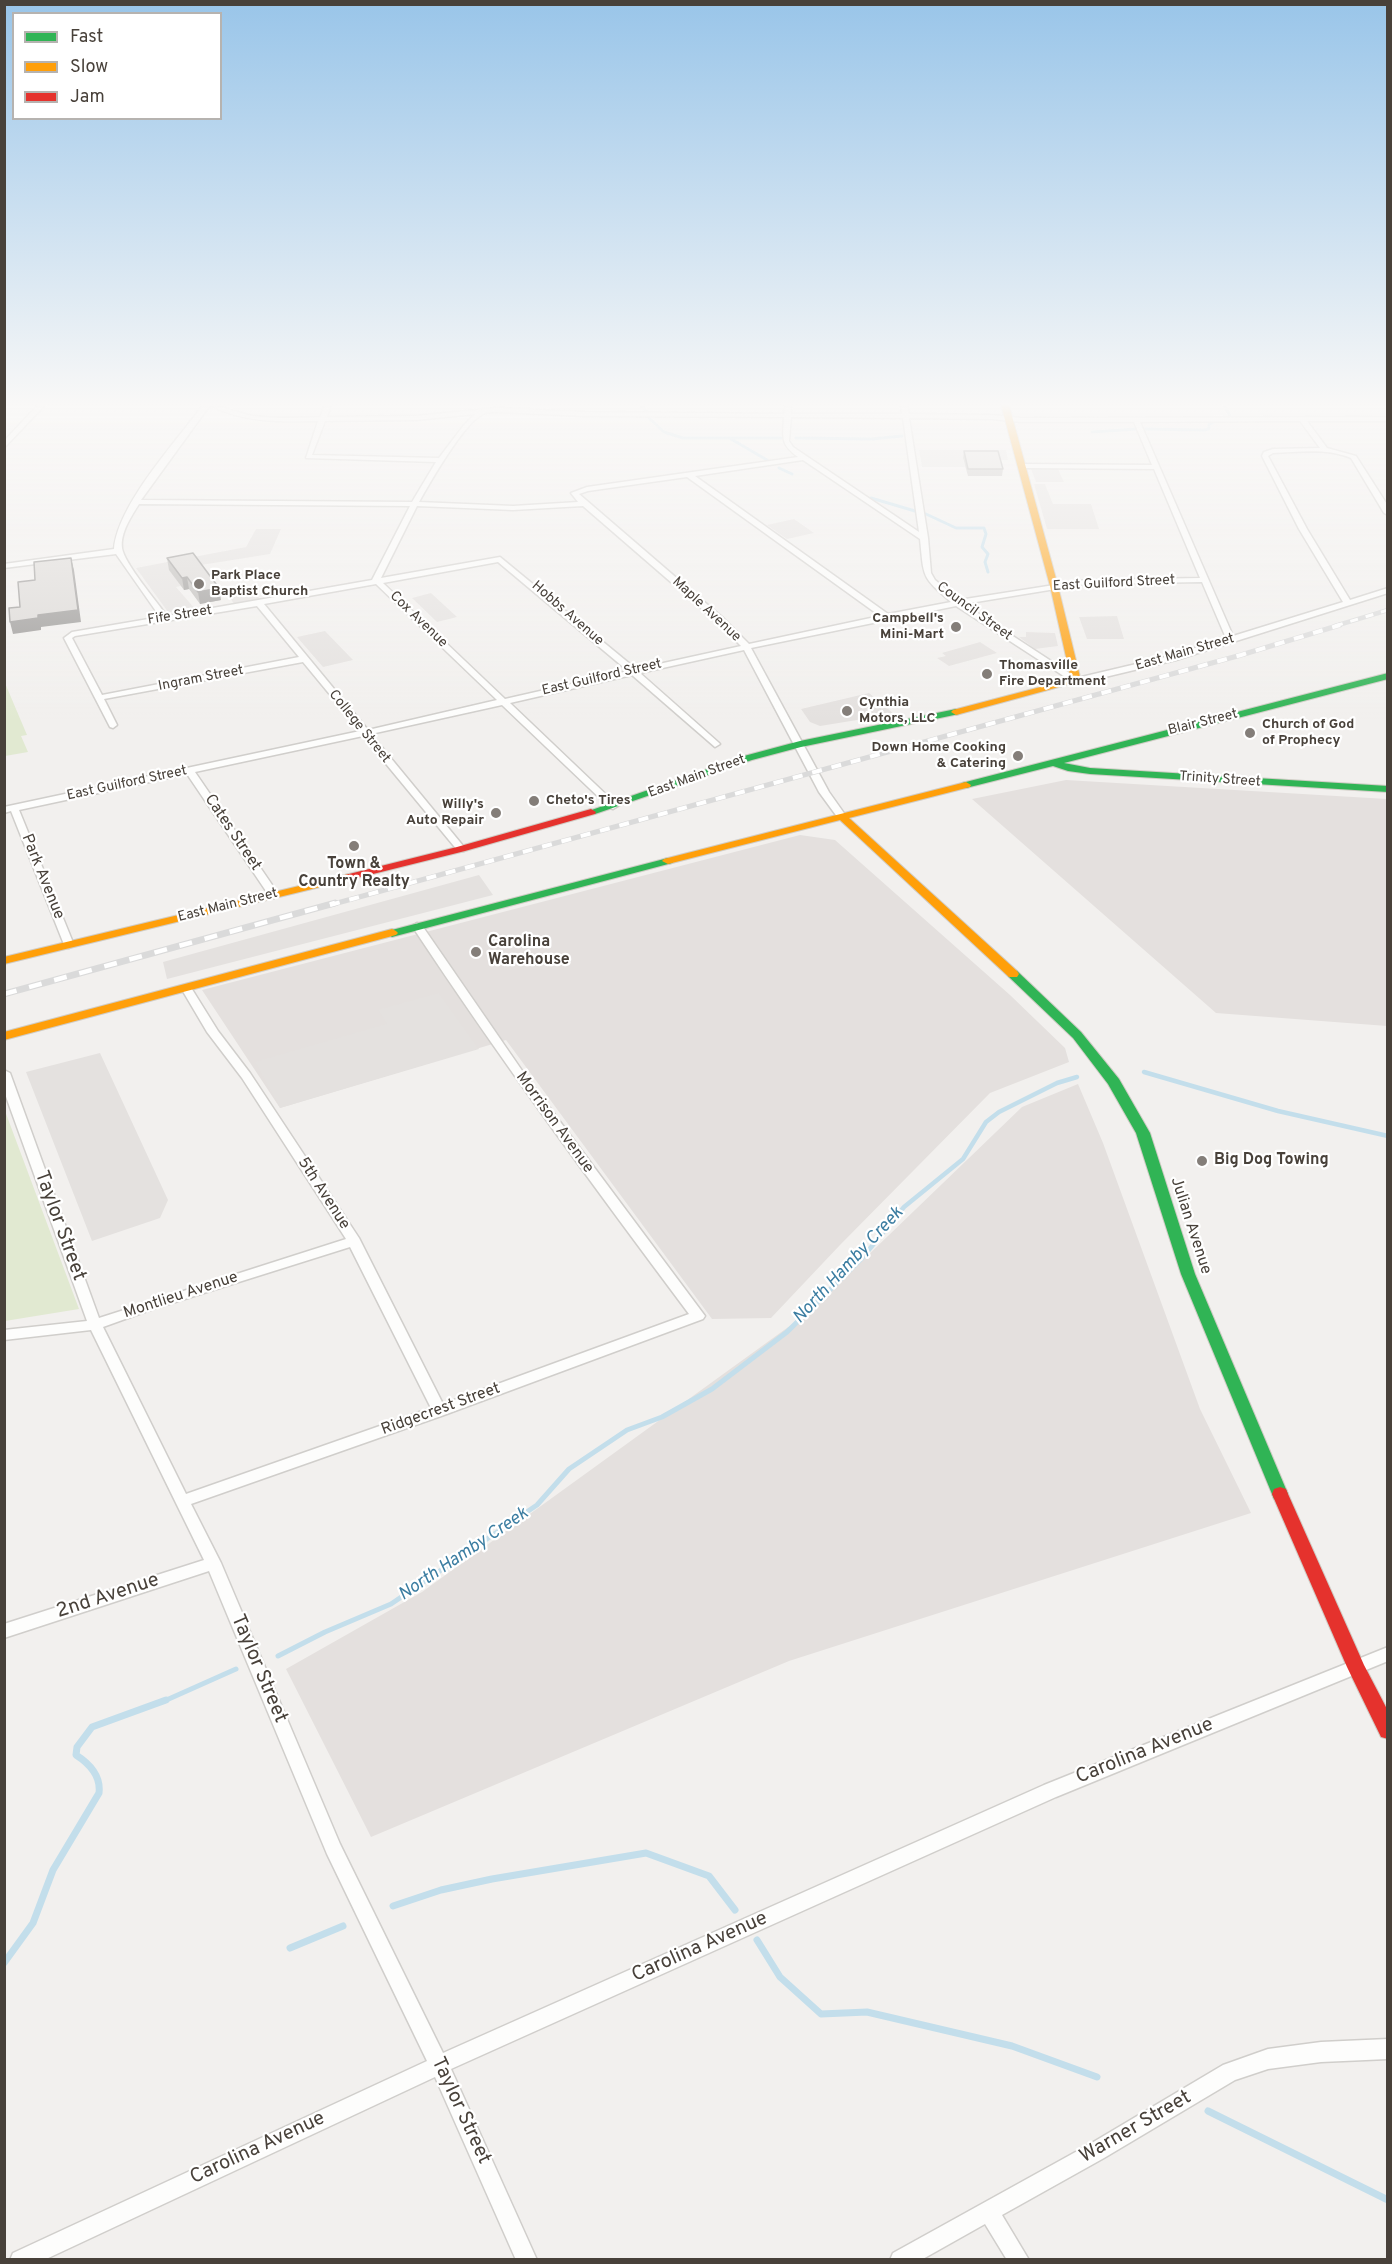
<!DOCTYPE html>
<html>
<head>
<meta charset="utf-8">
<style>
	body { margin:0 }
	#map { position:relative; width:1392px; height:2264px; overflow:hidden; background:#f2f0ee; font-family:Overpass,sans-serif }
	canvas { display:block }
	.frame { position:absolute; inset:0; border:6px solid #48413a; pointer-events:none }
	.legend { position:absolute; left:12px; top:12px; width:210px; height:108px; box-sizing:border-box; background:#fff; border:2px solid #b6b3b0; margin:0; padding:8px 10px; list-style:none; font-size:18px; color:#48413a }
	.legend li { display:flex; align-items:center; gap:12px; height:30px }
	.legend b { width:30px; border:2px solid #b6b3b0 }
</style>
</head>
<body>
<div id="map">
<canvas width="1392" height="2264"></canvas>
<div class="frame"></div>
<ul class="legend">
<li><b style="height:8px;background:#30b455"></b>Fast</li>
<li><b style="height:8px;background:#ff9f0a"></b>Slow</li>
<li><b style="height:8px;background:#e5322d"></b>Jam</li>
</ul>
</div>
<script>
const ctx = document.querySelector('canvas').getContext('2d');
ctx.lineJoin = 'round';
function fill(path, color) {
  ctx.fillStyle = color;
  ctx.fill(path, 'evenodd');
}
function strokePath(path, color, width, dash) {
  ctx.strokeStyle = color;
  ctx.lineWidth = width;
  ctx.lineCap = dash ? 'butt' : 'round';
  ctx.setLineDash(dash || []);
  ctx.stroke(path);
}
function write(font, color, halo, rows, align = 'center') {
  ctx.font = font + ' Overpass,sans-serif';
  ctx.lineWidth = 4.5;
  ctx.setLineDash([]);
  ctx.textBaseline = 'middle';
  ctx.strokeStyle = halo;
  ctx.fillStyle = color;
  for (const [text, x, y, turn = 0] of rows) {
    ctx.save();
    ctx.translate(x, y);
    ctx.rotate((+turn || 0) * Math.PI / 180);
    ctx.textAlign = isNaN(turn) ? turn : align;
    if (halo) ctx.strokeText(text, 0, 0);
    ctx.fillText(text, 0, 0);
    ctx.restore();
  }
}
fill(new Path2D(`
	M1066,780L1387,799V1026L1216,1013L972,799Z
	M800,835L835,840L1010,995L1065,1048L1069,1062L990,1093L840,1245L771,1318L712,1319L506,1040L280,1108L202,990Z
	M1078,1084L1103,1143L1200,1409L1251,1513L789,1661L371,1837L286,1669L422,1592L809,1312L1022,1107Z`), '#e4e0de');
fill(new Path2D(`
	M5,683L27,735L21,736L28,752L5,756Z
	M5,1111L79,1309L5,1321Z`), '#e1e9d1');
fill(new Path2D(`
	M919,450H1006L1008,460L963,459L965,467H922Z
	M1031,469H1058L1064,482H1036Z
	M1034,484H1045L1053,504H1091L1099,529H1047Z
	M794,519L814,533L787,539L767,525Z
	M256,529H281L270,554L170,570L181,586L176,587L196,610L168,612L136,568L246,547Z
	M251,587L260,599L234,604L226,591Z
	M431,593L457,617L437,622L412,598Z
	M1117,616L1124,639H1087L1079,617Z
	M325,631L353,660L323,667L297,637Z
	M1026,632L1055,633L1058,646L1035,649L1019,637H1026Z
	M980,642L997,653L949,666L937,658L946,656L942,653Z
	M869,693L894,714L820,726L810,722L801,709Z
	M479,875L493,895L167,979L163,962Z
	M439,993L479,1049L280,1108L255,1062L387,1024L378,1010Z
	M100,1053L168,1200L160,1218L92,1241L26,1072Z`), '#e4e1df');
strokePath(new Path2D(`
	M641,405L647,412
	M1224,405L1230,416
	M648,417L664,432L683,438H781
	M1146,429L1204,430L1209,429V424L1216,421
	M1092,432L1136,429
	M796,438L872,439L902,436
	M731,439L767,460
	M779,468L792,474
	M871,498L915,511
	M926,514L956,528H984L986,534L982,547L988,554L985,562L988,572`), '#c3deeb', 3);
strokePath(new Path2D(`
	M4,710V734`), '#c3deeb', 4);
strokePath(new Path2D(`
	M1144,1072L1278,1111L1388,1136
	M863,1257L904,1207L963,1159L986,1122L999,1112L1057,1083L1077,1077`), '#c3deeb', 4.5);
strokePath(new Path2D(`
	M278,1656L325,1632L391,1604L537,1505L569,1469L627,1430L662,1417L712,1389L787,1332L865,1255
	M162,1702L236,1669`), '#c3deeb', 5);
strokePath(new Path2D(`
	M393,1906L441,1890L492,1879L646,1853L709,1876L735,1910
	M757,1940L780,1977L821,2014L867,2012L1012,2046L1097,2077
	M290,1948L343,1926
	M4,1963L33,1923L53,1870L99,1793C101,1776 90,1764 76,1755L77,1747L92,1727L166,1700
	M1208,2111L1388,2200`), '#c3deeb', 7);
const street = new Path2D(`
	M38,405H45L4,448V441Z
	M203,405C225,405 235,413 254,416C276,419 298,418 320,417L325,405H331L327,417L416,416L497,408L585,412L784,414L785,405H791V414H902L901,405H907L909,414L992,415L1021,418L1388,417V421H1307L1327,448L1356,456L1388,506V515L1384,513L1351,458C1326,448 1300,452 1273,453L1268,456L1307,529L1350,600L1388,588V593L1176,660L1076,684L956,606L751,648L829,792L846,816L841,819L838,818L819,792L744,650L640,673L718,742L720,744L715,747L632,675L510,703L616,804L618,806L613,809L610,808L502,705L371,734L464,847V851H458L363,736L195,772L279,895L274,898L270,897L187,774L19,810L74,945L69,948L65,947L11,811L4,813V807L360,731L303,662L104,699L117,725L113,728L110,727L64,638L72,632L160,617L116,554L4,568V564L114,549C118,504 176,442 203,405ZM210,405C243,423 282,422 318,421L306,458L436,462L412,502L141,500ZM497,412L585,416L784,417C783,438 780,444 798,457L587,487L571,493L578,502L513,506L419,502C431,481 463,424 483,414C486,412 493,412 497,412ZM475,414L464,425L439,458L312,455L325,421L416,420ZM791,417L903,418L919,532L793,447L789,441ZM909,418L992,419L1021,422H1134L1152,465L1023,464L1020,466L1023,468L1154,469L1200,578L1086,580L959,600L935,580L931,573L928,538ZM1300,421L1320,448L1273,449L1264,452L1262,456L1299,529L1343,602L1233,636L1140,422ZM803,460L920,539C924,578 921,576 951,602L888,614L695,476ZM687,477L880,616L749,644L723,618L579,494L588,491ZM139,504L410,506L372,580L167,616C157,602 124,563 122,548C120,533 131,517 139,504ZM417,506L513,510L583,506L717,622L741,646L636,669L500,557L381,578ZM498,562L628,671L505,699L383,583ZM1202,582L1226,638L1170,656L1077,678L964,604L1086,584ZM376,584L497,700L368,730L264,604ZM257,606L299,657L102,695L72,638L75,636Z
	M417,923L421,924L523,1072L705,1316L703,1319L444,1415L191,1504L221,1563L340,1844L443,2053L1044,1785L1388,1647V1661L1056,1797L451,2069L537,2260H516L435,2077L44,2260H10L13,2253L427,2061L327,1854L209,1571L4,1638V1624L204,1560L91,1330L4,1340V1330L87,1321L4,1091V1070L10,1073L99,1318L346,1239L242,1078L207,1032L181,988L186,985L190,986L218,1031L250,1073L359,1238L443,1404L689,1314C594,1187 500,1059 412,926ZM350,1247L431,1408L186,1494L103,1327L153,1309Z
	M1388,2039V2059L1321,2062L1268,2069L1235,2080L1104,2158L1002,2215L1029,2260H1007L985,2224L921,2260H890L893,2253L1090,2144L1223,2065L1268,2049L1321,2042Z`);
const fast = new Path2D(`
	M1388,673V679L1064,763L1090,768L1388,786V792L1090,774L1068,771L1053,766L966,788L961,785L962,783Z
	M956,709L961,712L959,714L801,747L752,760L595,814H587L586,812L744,756L800,741Z
	M668,858L674,861L672,863L392,937L386,933L388,931Z
	M1013,970L1017,971L1081,1032L1119,1079L1150,1133L1195,1274L1288,1494L1286,1499L1280,1501L1274,1499L1272,1494L1181,1274L1136,1133L1108,1084L1073,1038L1009,977L1007,974Z`);
const slow = new Path2D(`
	M1001,405H1009L1058,586L1081,681L956,715L951,712L953,710L1071,679L1050,586Z
	M966,782L971,785L970,787L849,818L1017,971L1019,974L1017,977H1009L840,820L668,864L662,861L664,859Z
	M349,874L353,875V879L4,964V957Z
	M392,929L396,931L398,933L396,935L4,1040V1032Z`);
const jam = new Path2D(`
	M591,809L596,812L595,814L465,851L349,880L343,877L345,875L457,847Z
	M1280,1487L1286,1489L1288,1494L1364,1665L1388,1711V1739L1381,1737L1347,1667L1272,1494L1274,1489Z`);
strokePath(street, '#d0cecb', 3);
strokePath(fast, '#d0ccc5', 2);
strokePath(slow, '#d0ccc5', 2);
strokePath(jam, '#d0ccc5', 2);
fill(street, '#fdfdfc');
fill(fast, '#30b455');
fill(slow, '#ff9f0a');
fill(jam, '#e5322d');
const railFar2 = new Path2D(`
	M1335,626L1388,610`);
const railFar1 = new Path2D(`
	M330,905L1241,655L1340,625`);
const rail = new Path2D(`
	M4,994L335,903`);
strokePath(railFar2, '#dadada', 4.5);
strokePath(railFar1, '#dadada', 5);
strokePath(rail, '#dadada', 7);
strokePath(railFar2, '#fff', 3, [8]);
strokePath(railFar1, '#fff', 4, [10]);
strokePath(rail, '#fff', 4.5, [13]);
fill(new Path2D(`
	M964,451L1003,469L1002,476H968L963,458Z
	M167,558L221,600L200,604L189,589L184,590L169,570Z`), '#bdbbb8');
fill(new Path2D(`
	M71,558L74,570L81,622L41,627V630L13,634L10,622L38,615Z
	M187,577L189,589L184,590L182,578Z
	M219,588L221,600L200,604L198,592Z`), '#9a9896');
const building = new Path2D(`
	M964,451H998L1003,469H968Z
	M193,553L219,588L198,592L187,577L182,578L167,558Z
	M71,558L78,610L38,615V618L10,622L9,608L20,607L18,582L35,580L34,562Z`);
fill(building, '#dcd9d6');
strokePath(building, '#9a9896', 1.5);
const sky = ctx.createLinearGradient(0, 0, 0, 722);
sky.addColorStop(0, '#99c5e9');
sky.addColorStop(0.56, '#f9f8f7');
sky.addColorStop(1, '#f9f8f700');
ctx.fillStyle = sky;
ctx.fillRect(0, 0, 1392, 722);
for (const [x, y, r, color] of [
	[199,584,6,"#847e79"],
	[956,627,6,"#847e79"],
	[987,674,6,"#847e79"],
	[847,711,6,"#847e79"],
	[1250,733,6,"#847e79"],
	[1018,756,6,"#847e79"],
	[534,801,6,"#847e79"],
	[496,813,6,"#847e79"],
	[354,846,6,"#847e79"],
	[476,952,6,"#847e79"],
	[1202,1161,6,"#847e79"]
]) {
  const dot = new Path2D();
  dot.arc(x, y, r, 0, 2 * Math.PI);
  ctx.fillStyle = color;
  ctx.fill(dot);
  strokePath(dot, '#fff', 2);
}
write('bold 14px', '#48413a', '#fff', [
	["Park Place",211,576],
	["Baptist Church",211,592],
	["Campbell's",944,619,"right"],
	["Mini-Mart",944,635,"right"],
	["Thomasville",999,666],
	["Fire Department",999,682],
	["Cynthia",859,703],
	["Motors, LLC",859,719],
	["Church of God",1262,725],
	["of Prophecy",1262,741],
	["Down Home Cooking",1006,748,"right"],
	["& Catering",1006,764,"right"],
	["Cheto's Tires",546,801],
	["Willy's",484,805,"right"],
	["Auto Repair",484,821,"right"]
], 'left');
write('14px', '#48413a', '#fff', [
	["East Guilford Street",1114,584,-3],
	["Maple Avenue",706,610,43],
	["Council Street",974,612,36],
	["Hobbs Avenue",567,614,41],
	["Fife Street",180,616,-9],
	["Cox Avenue",418,620,44],
	["East Main Street",1185,653,-16],
	["East Guilford Street",602,678,-13],
	["Ingram Street",201,679,-11],
	["Blair Street",1203,723,-14],
	["College Street",359,727,51],
	["East Main Street",697,777,-20],
	["Trinity Street",1220,780,4],
	["East Guilford Street",127,784,-12],
	["East Main Street",228,906,-14]
]);
write('16px', '#48413a', '#fff', [
	["Cates Street",232,833,56],
	["Park Avenue",42,877,68],
	["Morrison Avenue",554,1123,54],
	["5th Avenue",323,1194,57],
	["Julian Avenue",1190,1226,72],
	["Montlieu Avenue",181,1296,-18],
	["Ridgecrest Street",441,1410,-20]
]);
write('bold 16px', '#48413a', '#fff', [
	["Town &",354,865,"center"],
	["Country Realty",354,883,"center"],
	["Carolina",488,943],
	["Warehouse",488,961],
	["Big Dog Towing",1214,1161]
], 'left');
write('italic 18px', '#3b7da1', '#fff', [
	["North Hamby Creek",849,1266,-47],
	["North Hamby Creek",464,1555,-34]
]);
write('20px', '#48413a', '#fff', [
	["Taylor Street",59,1226,70],
	["2nd Avenue",108,1597,-18],
	["Taylor Street",258,1669,67],
	["Carolina Avenue",1145,1752,-22],
	["Carolina Avenue",700,1948,-24],
	["Taylor Street",460,2111,65],
	["Warner Street",1136,2128,-30],
	["Carolina Avenue",258,2149,-25]
]);
</script>
</body>
</html>
